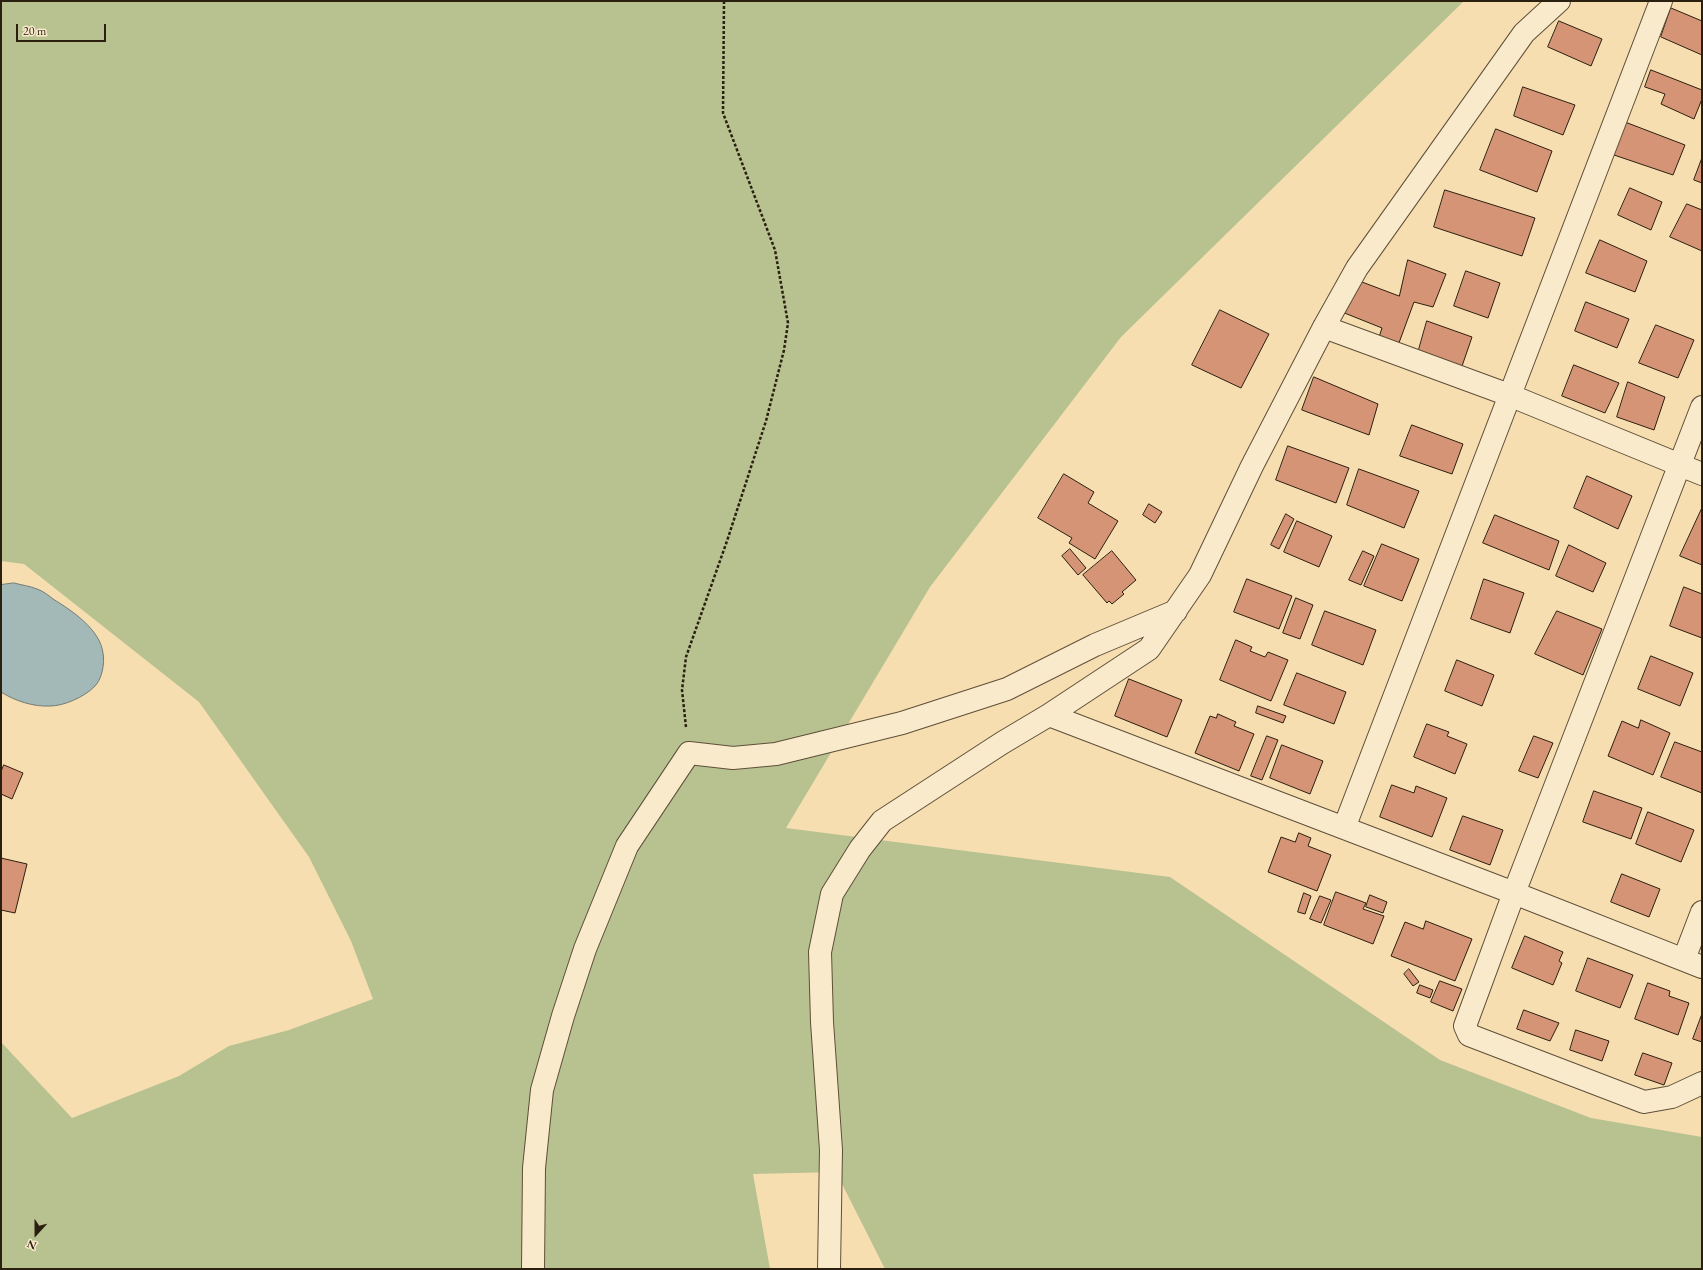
<!DOCTYPE html>
<html>
<head>
<meta charset="utf-8">
<style>
	body { margin:0 }
	#map { position:relative; width:1703px; height:1270px; overflow:hidden; background:#f7deb1; font-family:"EB Garamond",serif }
	canvas { display:block }
	.frame { position:absolute; inset:0; border:2px solid #2b1f0f; pointer-events:none }
	.north { position:absolute; left:16px; top:1214px; width:40px; height:40px; -webkit-text-stroke:3px #faeacc; paint-order:stroke; rotate:201deg; font-size:11px; font-weight:700; line-height:16px; text-align:center; color:#2b1f0f }
	.north::after { content:''; display:block; margin:auto; width:14px; height:18px; background:#2b1f0f; clip-path:polygon(50% 0,100% 100%,50% 72%,0 100%) }
	.scale { position:absolute; left:16px; top:24px; width:90px; height:18px; box-sizing:border-box; border:2px solid #2b1f0f; border-top:0; padding-left:5px; font-size:12px; line-height:14px; white-space:nowrap; color:#2b1f0f; -webkit-text-stroke:3px #faeacc; paint-order:stroke }
</style>
</head>
<body>
<div id="map">
<canvas width="1703" height="1270"></canvas>
<div class="frame"></div>
<div class="north">N</div>
<div class="scale">20 m</div>
</div>
<script>
const ctx = document.querySelector('canvas').getContext('2d');
ctx.lineJoin = 'round';
function fill(path, color) {
  ctx.fillStyle = color;
  ctx.fill(path, 'evenodd');
}
function strokePath(path, color, width, dash) {
  ctx.strokeStyle = color;
  ctx.lineWidth = width;
  ctx.lineCap = dash ? 'butt' : 'round';
  ctx.setLineDash(dash || []);
  ctx.stroke(path);
}
fill(new Path2D(`
	M1,1H1464L1121,337L930,587L786,828L1170,877L1440,1060L1591,1118L1702,1137V1269H885L836,1172L753,1174L770,1269H1V1042L72,1118L179,1076L229,1046L289,1030L373,999L351,941L309,857L199,702L24,564L1,561Z`), '#b7c290');
const water = new Path2D(`
	M14,583C21,585 30,586 37,589C43,591 48,595 53,599C71,610 100,629 103,653C105,663 102,680 94,687C84,697 64,706 50,706C34,707 15,701 1,692V585Z`);
fill(water, '#a3b9b8');
strokePath(water, '#737b74', 1);
const building = new Path2D(`
	M1671,8L1702,21V55L1661,37Z
	M1559,21L1602,39L1591,66L1548,47Z
	M1651,70L1702,90V99L1694,119L1661,104L1665,94L1645,87Z
	M1523,87L1575,105L1563,135L1514,116Z
	M1625,122L1685,145L1673,175L1614,155Z
	M1496,129L1552,151L1537,192L1480,170Z
	M1702,158V183L1694,180Z
	M1630,188L1662,202L1651,230L1618,215Z
	M1445,190L1535,218L1522,256L1434,227Z
	M1687,204L1702,210V251L1670,237Z
	M1600,240L1647,261L1635,292L1586,273Z
	M1408,260L1446,274L1433,307L1414,302L1396,351L1377,343L1382,328L1342,312L1354,279L1399,296Z
	M1466,271L1500,283L1488,318L1454,306Z
	M1586,302L1629,319L1617,348L1575,331Z
	M1220,310L1269,334L1241,388L1192,365Z
	M1427,321L1472,337L1459,375L1416,360Z
	M1656,325L1694,340L1678,378L1639,363Z
	M1574,365L1619,383L1605,413L1562,396Z
	M1314,377L1378,404L1369,435L1302,410Z
	M1628,382L1665,397L1654,430L1617,417Z
	M1412,425L1463,444L1452,474L1400,456Z
	M1288,446L1349,468L1336,503L1276,480Z
	M1359,469L1419,491L1404,528L1347,505Z
	M1064,474L1094,492L1088,503L1118,521L1095,559L1069,543L1072,538L1038,518Z
	M1587,476L1632,496L1618,529L1574,508Z
	M1149,504L1162,512L1155,523L1143,515Z
	M1702,508V565L1680,556Z
	M1286,514L1294,519L1279,549L1271,545Z
	M1495,515L1559,541L1549,570L1483,543Z
	M1297,521L1332,536L1319,567L1284,552Z
	M1382,544L1419,559L1402,601L1364,586Z
	M1569,545L1606,563L1593,592L1556,576Z
	M1070,549L1086,568L1078,575L1062,556Z
	M1112,551L1136,580L1122,592L1124,594L1112,604L1109,601L1107,603L1083,575Z
	M1363,551L1374,556L1361,585L1349,580Z
	M1247,579L1292,596L1279,629L1234,612Z
	M1484,579L1524,593L1510,633L1471,619Z
	M1684,587L1702,594V638L1670,626Z
	M1296,598L1313,605L1300,639L1283,633Z
	M1325,611L1376,630L1363,665L1312,645Z
	M1557,611L1602,629L1583,675L1535,654Z
	M1236,640L1252,647L1250,651L1265,657L1268,652L1288,660L1271,701L1220,680Z
	M1651,656L1693,673L1680,706L1638,689Z
	M1457,660L1494,675L1482,706L1445,691Z
	M1297,673L1346,692L1334,724L1284,705Z
	M1129,679L1182,700L1167,737L1115,716Z
	M1258,706L1286,716L1283,723L1256,713Z
	M1218,714L1236,722L1234,726L1254,734L1239,771L1195,753L1210,716L1216,718Z
	M1641,720L1670,733L1653,775L1608,756L1622,721L1638,728Z
	M1427,724L1449,732L1447,736L1467,744L1455,774L1414,757Z
	M1267,736L1278,740L1262,780L1251,776Z
	M1534,736L1553,743L1538,778L1519,771Z
	M1675,742L1702,752V793L1661,777Z
	M1282,745L1323,761L1310,794L1270,778Z
	M4,765L23,773L12,799L1,794V772Z
	M1392,785L1414,793L1416,786L1447,798L1432,837L1380,817Z
	M1594,791L1642,808L1631,839L1583,822Z
	M1648,812L1694,830L1681,862L1636,844Z
	M1463,816L1503,830L1490,865L1450,850Z
	M1299,833L1311,838L1308,846L1331,855L1317,891L1268,872L1281,837L1295,842Z
	M1,858L27,864L15,913L1,910Z
	M1622,874L1660,889L1649,917L1611,902Z
	M1336,892L1366,903L1363,909L1384,916L1373,944L1324,925Z
	M1304,893L1311,896L1305,914L1298,912Z
	M1370,895L1387,902L1383,913L1366,907Z
	M1320,896L1331,900L1321,923L1310,919Z
	M1426,921L1472,939L1455,981L1391,956L1405,922L1423,929Z
	M1525,936L1563,952L1559,961L1562,963L1553,985L1512,968Z
	M1588,958L1633,975L1620,1008L1576,991Z
	M1409,969L1419,982L1413,986L1404,974Z
	M1440,981L1462,989L1453,1011L1431,1002Z
	M1648,983L1670,991L1669,996L1689,1003L1678,1035L1635,1019Z
	M1420,985L1433,990L1430,998L1417,993Z
	M1524,1010L1559,1023L1550,1041L1517,1029Z
	M1702,1014V1042L1693,1039Z
	M1576,1030L1609,1041L1602,1061L1570,1050Z
	M1643,1053L1672,1063L1664,1085L1635,1075Z`);
fill(building, '#d59475');
strokePath(building, '#2b1f0f', 1);
const street = new Path2D(`
	M1324,327L1509,395L1702,474
	M1702,407L1514,893L1465,1026L1469,1035L1644,1102L1672,1097L1702,1083
	M1049,715L1514,893L1702,967
	M1344,828L1661,1
	M1684,959L1702,912
	M533,1269L534,1168L542,1090L563,1016L585,949L627,846L689,753L733,758L776,754L902,723L1007,689L1095,645L1176,611
	M829,1269L831,1150L822,1022L820,952L832,894L860,849L882,821L1002,743L1049,715L1149,649L1200,575L1252,466L1324,327L1357,268L1524,33L1559,1`);
strokePath(street, '#5e4f38', 24);
strokePath(new Path2D(`
	M686,727L682,690L686,657L727,541L766,421L784,350L788,323L775,250L723,113L724,1`), '#2b1f0f', 2.5, [3, 2]);
strokePath(street, '#faeacc', 22);
</script>
</body>
</html>
